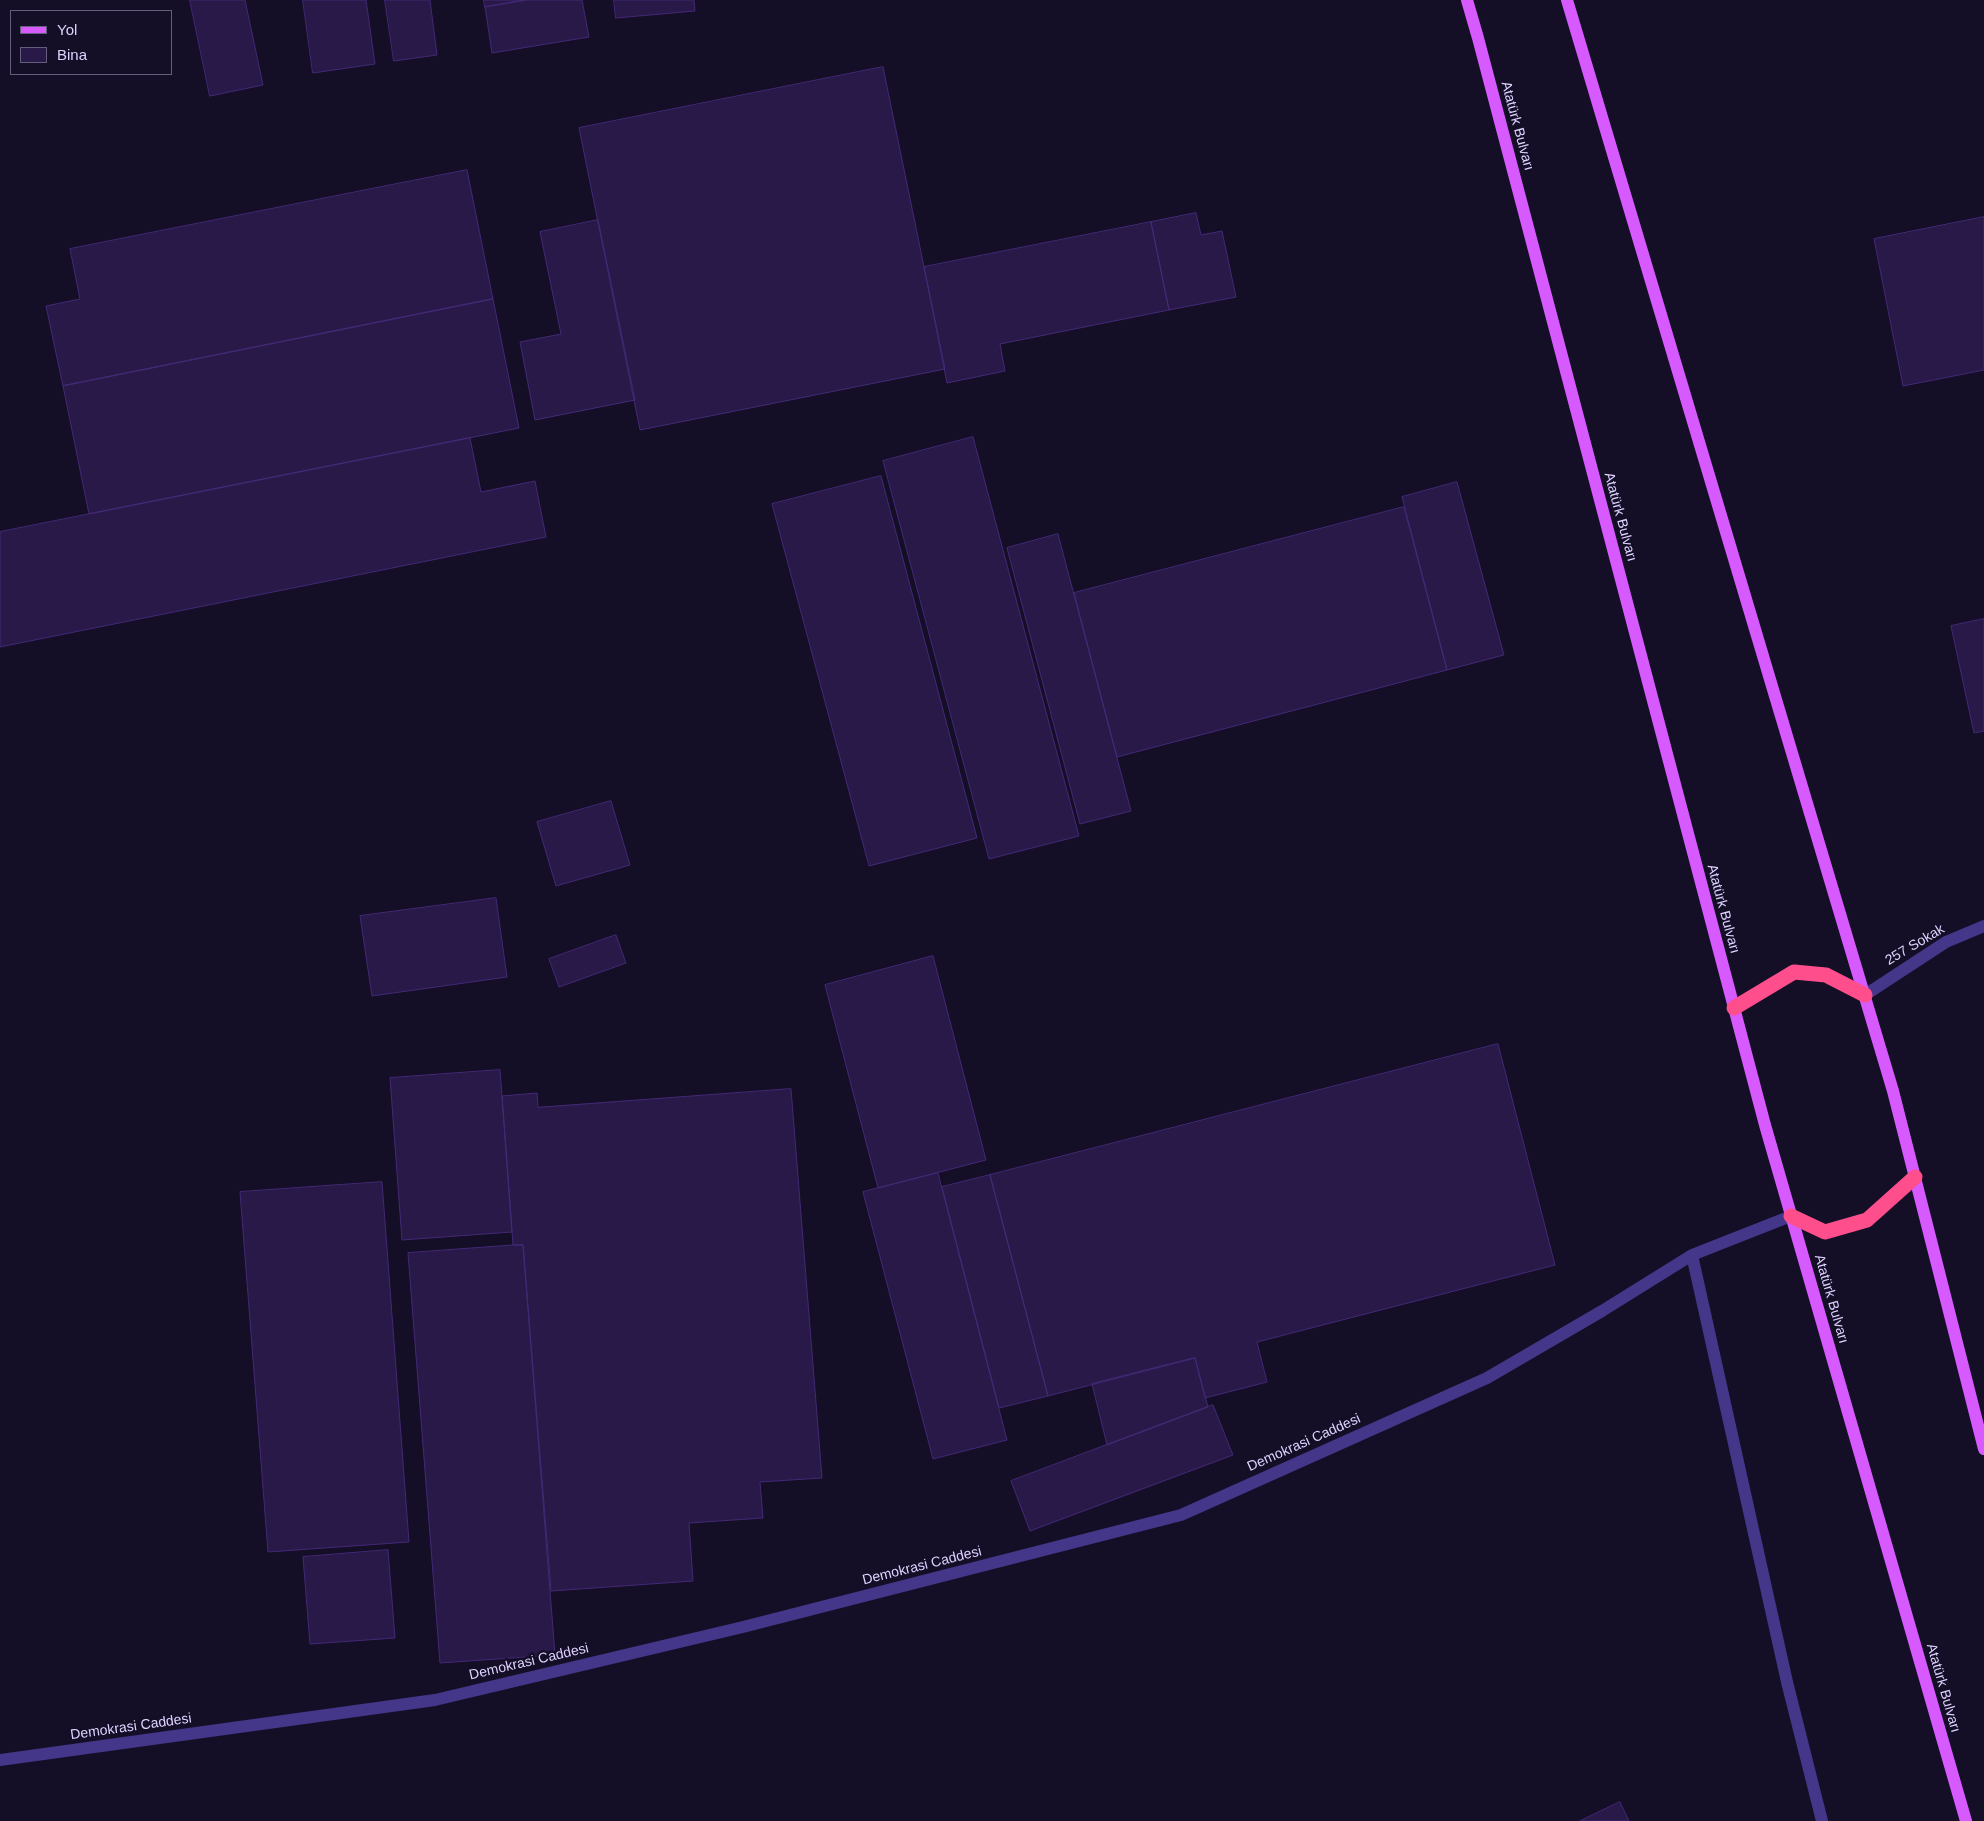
<!DOCTYPE html>
<html>
<head>
<meta charset="utf-8">
<style>
	body { margin:0 }
	#map { position:relative; width:1984px; height:1821px; overflow:hidden; background:#150e27; font-family:Arial,sans-serif }
	canvas { display:block }
	.legend { position:absolute; left:10px; top:10px; width:162px; height:65px; box-sizing:border-box; background:#150e27; border:1px solid #655d7d; margin:0; padding:6px 9px; list-style:none; font-size:15px; color:#ded3ff }
	.legend li { display:flex; align-items:center; gap:10px; height:25px }
	.legend b { width:25px; border:1px solid #655d7d }
</style>
</head>
<body>
<div id="map">
<canvas width="1984" height="1821"></canvas>
<ul class="legend">
<li><b style="height:6px;background:#d75aff"></b>Yol</li>
<li><b style="height:14px;background:#291949"></b>Bina</li>
</ul>
</div>
<script>
const ctx = document.querySelector('canvas').getContext('2d');
ctx.lineJoin = 'round';
function fill(path, color) {
  ctx.fillStyle = color;
  ctx.fill(path, 'evenodd');
}
function strokePath(path, color, width, dash) {
  ctx.strokeStyle = color;
  ctx.lineWidth = width;
  ctx.lineCap = dash ? 'butt' : 'round';
  ctx.setLineDash(dash || []);
  ctx.stroke(path);
}
function write(font, color, halo, rows, align = 'center') {
  ctx.font = font + ' Arial,sans-serif';
  ctx.lineWidth = 5;
  ctx.setLineDash([]);
  ctx.textBaseline = 'middle';
  ctx.strokeStyle = halo;
  ctx.fillStyle = color;
  for (const [text, x, y, turn = 0] of rows) {
    ctx.save();
    ctx.translate(x, y);
    ctx.rotate((+turn || 0) * Math.PI / 180);
    ctx.textAlign = isNaN(turn) ? turn : align;
    if (halo) ctx.strokeText(text, 0, 0);
    ctx.fillText(text, 0, 0);
    ctx.restore();
  }
}
const building = new Path2D(`
	M190,0H245L263,85L210,96Z
	M303,0H366L375,64L313,73Z
	M385,0H430L437,55L394,61Z
	M484,0H526L485,7Z
	M526,0H582L589,37L492,53L485,7Z
	M614,0H694L695,11L616,18Z
	M883,67L945,369L640,430L579,128Z
	M467,170L493,299L63,386L46,306L80,299L70,249Z
	M1196,213L1201,235L1222,231L1236,297L1169,310L1151,222Z
	M1984,217V370L1903,386L1874,239Z
	M598,220L635,400L535,420L520,342L561,334L540,232Z
	M1151,222L1169,310L1000,344L1005,371L947,383L924,267Z
	M493,299L519,428L89,514L63,386Z
	M973,437L1079,836L989,859L883,461Z
	M470,438L481,492L535,481L546,537L0,647V532Z
	M881,476L977,838L869,866L772,504Z
	M1457,482L1504,655L1447,670L1402,497Z
	M1404,507L1447,670L1117,757L1074,593Z
	M1058,534L1131,811L1080,824L1007,548Z
	M1984,619V731L1974,733L1951,626Z
	M611,801L630,865L556,886L537,822Z
	M496,898L507,977L372,996L360,916Z
	M616,935L626,963L559,987L549,959Z
	M933,956L986,1160L878,1188L825,985Z
	M1498,1044L1555,1265L1257,1342L1267,1382L1205,1398L1195,1358L1048,1396L990,1175Z
	M500,1070L512,1232L402,1240L390,1078Z
	M791,1089L822,1478L760,1482L763,1518L689,1523L693,1581L551,1591L523,1245H513L502,1096L537,1093L538,1107Z
	M938,1173L1007,1440L933,1459L863,1192Z
	M990,1175L1048,1396L999,1408L942,1187Z
	M382,1182L409,1542L268,1552L240,1192Z
	M513,1245H523L555,1655L440,1663L408,1253Z
	M1195,1358L1208,1407L1107,1445L1092,1384Z
	M1213,1405L1233,1455L1030,1531L1011,1481Z
	M388,1550L395,1638L310,1644L303,1557Z
	M1620,1802L1629,1821H1580Z`);
fill(building, '#291949');
strokePath(building, '#432976', 1);
strokePath(new Path2D(`
	M1865,995L1946,942L1984,926
	M1692,1255L1787,1682L1822,1821
	M0,1760L435,1700L743,1627L1181,1515L1487,1378L1602,1311L1692,1255L1791,1216`), '#443688', 12);
strokePath(new Path2D(`
	M1467,0L1478,38L1765,1125L1966,1821
	M1567,0L1893,1091L1984,1449`), '#d75aff', 12);
strokePath(new Path2D(`
	M1734,1008L1794,972L1826,975L1865,995
	M1791,1216L1825,1232L1867,1220L1915,1177`), '#ff4e8c', 15);
write('14px', '#ded3ff', '#150e27', [
	["Atatürk Bulvarı",1517,126,75],
	["Atatürk Bulvarı",1620,517,75],
	["Atatürk Bulvarı",1723,909,75],
	["257 Sokak",1915,945,-31],
	["Atatürk Bulvarı",1831,1299,74],
	["Demokrasi Caddesi",1304,1443,-24],
	["Demokrasi Caddesi",922,1566,-14],
	["Demokrasi Caddesi",529,1662,-13],
	["Atatürk Bulvarı",1943,1688,74],
	["Demokrasi Caddesi",131,1727,-8]
]);
</script>
</body>
</html>
